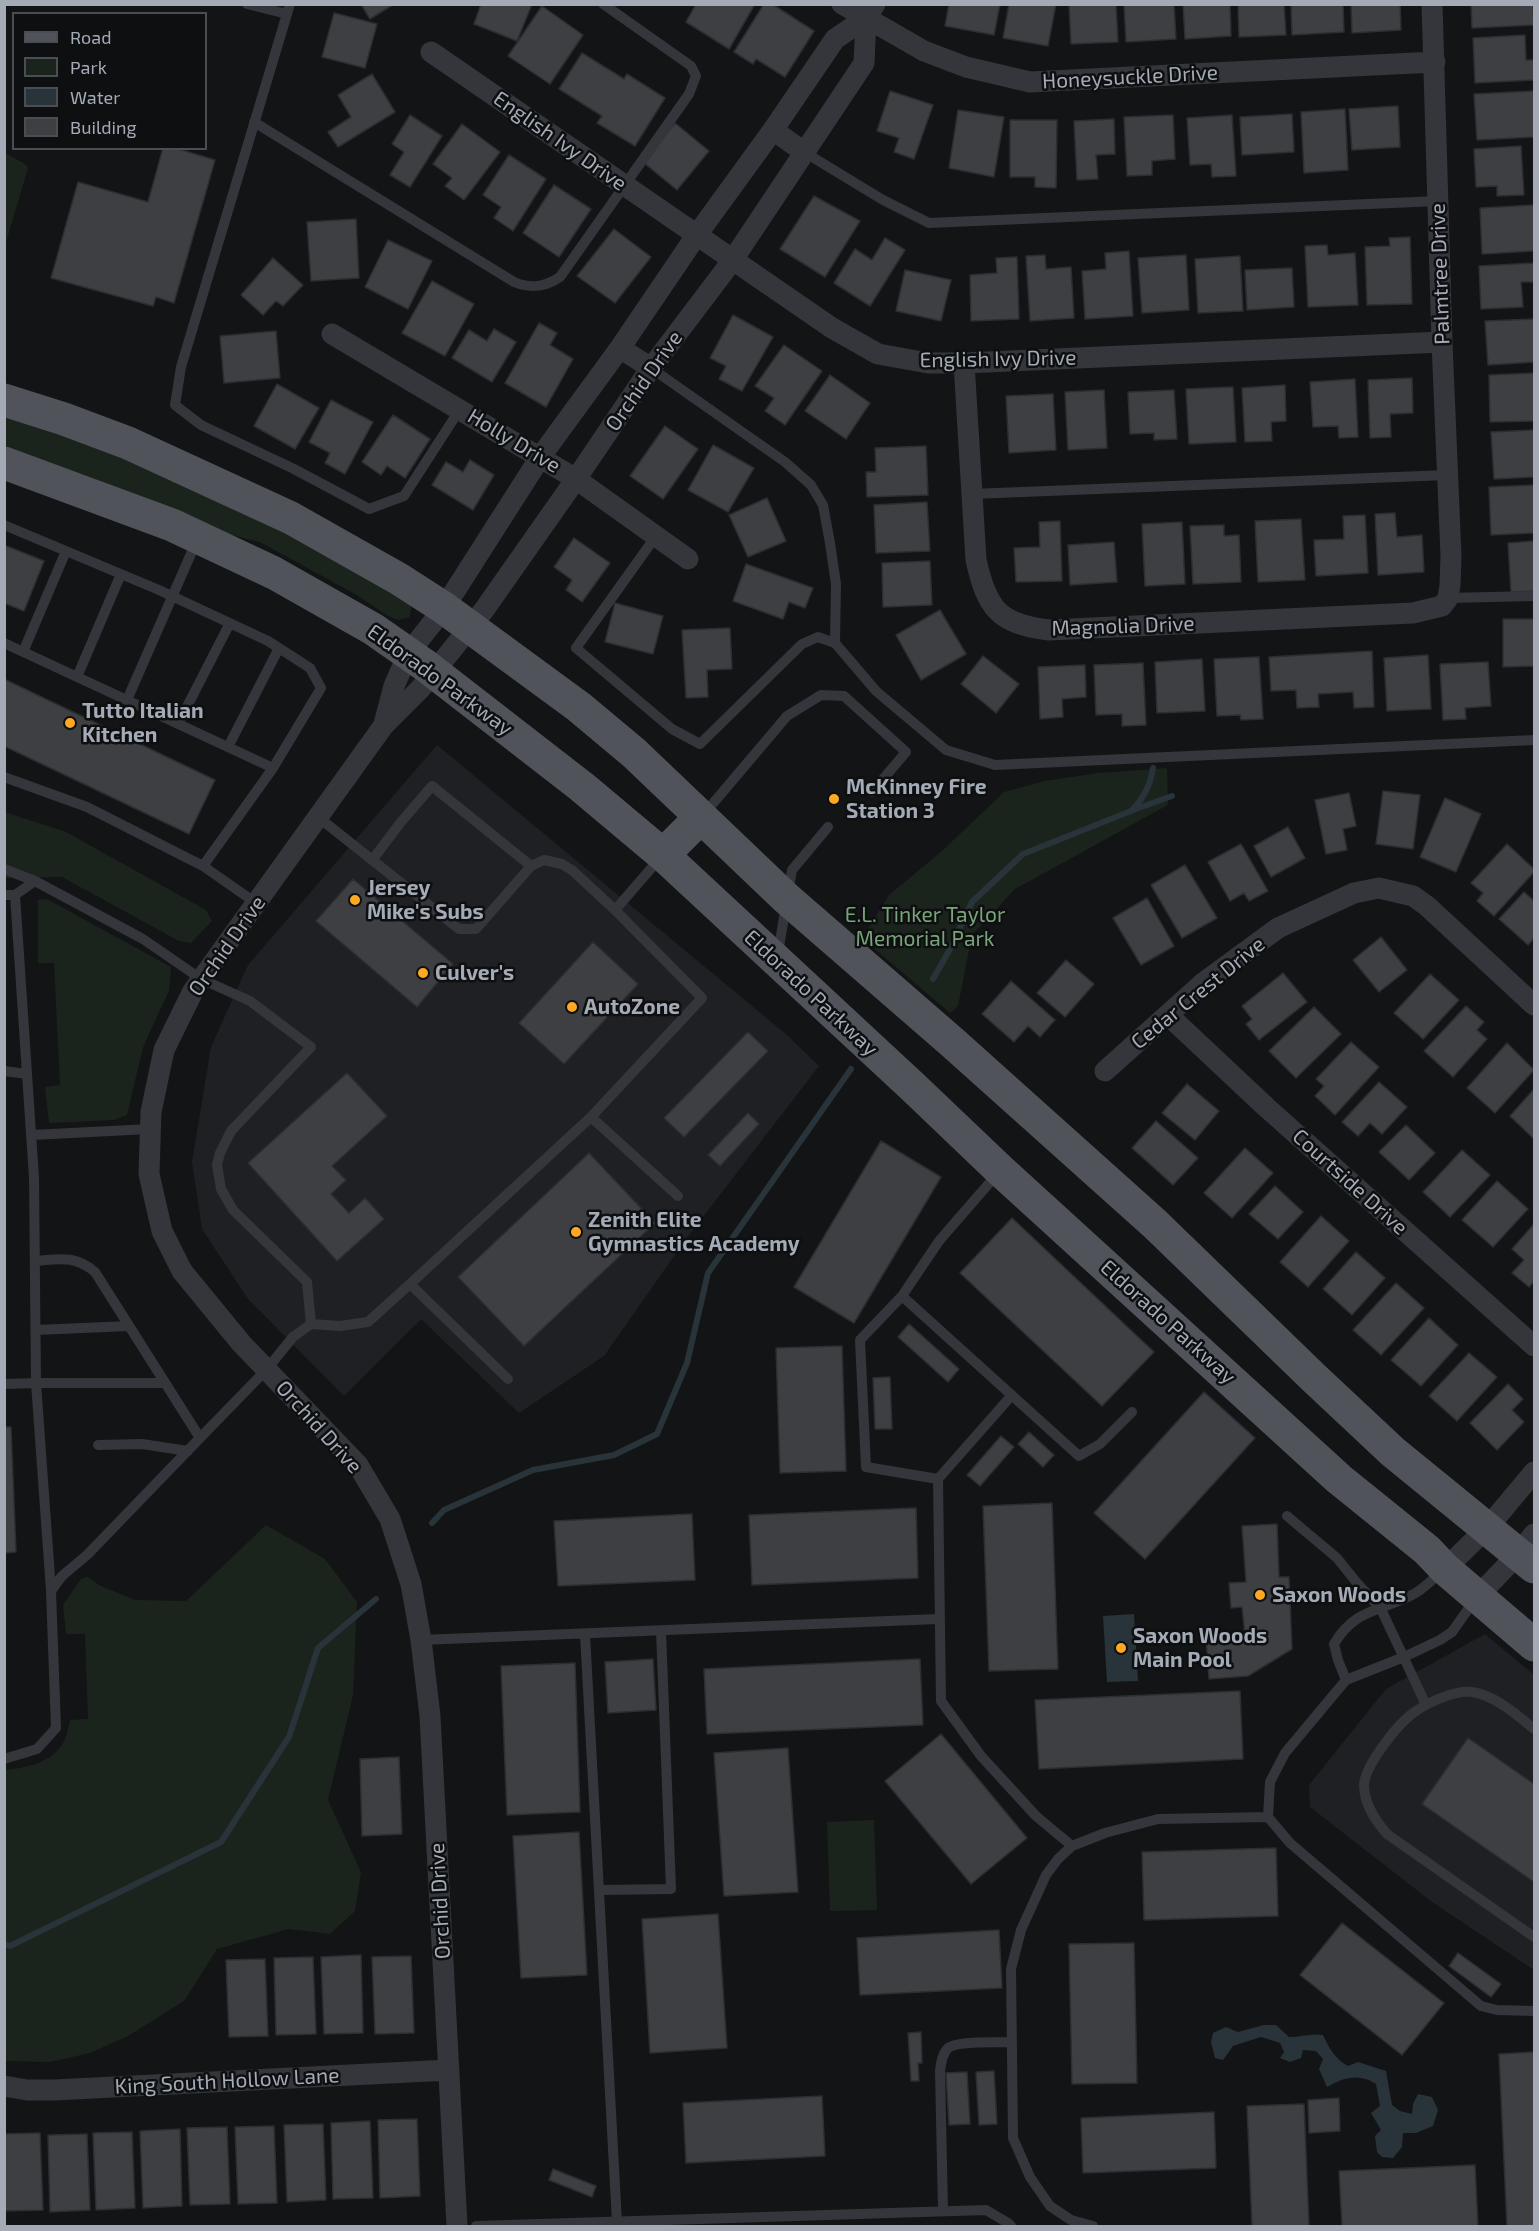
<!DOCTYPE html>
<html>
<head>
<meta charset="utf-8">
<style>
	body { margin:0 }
	#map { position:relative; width:1539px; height:2231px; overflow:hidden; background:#131415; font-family:"Exo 2",sans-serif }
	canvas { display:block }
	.frame { position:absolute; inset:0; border:6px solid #a4abb7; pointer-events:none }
	.legend { position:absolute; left:12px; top:12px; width:195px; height:138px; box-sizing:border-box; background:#0e0f10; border:2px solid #4a4d53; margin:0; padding:8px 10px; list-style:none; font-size:18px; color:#a4abb7 }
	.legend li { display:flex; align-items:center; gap:12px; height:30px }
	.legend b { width:30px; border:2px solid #4a4d53 }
</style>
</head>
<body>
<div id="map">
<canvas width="1539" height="2231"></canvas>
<div class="frame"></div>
<ul class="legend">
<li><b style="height:8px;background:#50535a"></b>Road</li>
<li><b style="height:16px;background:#1b241c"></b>Park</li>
<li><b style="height:16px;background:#29333a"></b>Water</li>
<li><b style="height:16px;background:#3d3f43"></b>Building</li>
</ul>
</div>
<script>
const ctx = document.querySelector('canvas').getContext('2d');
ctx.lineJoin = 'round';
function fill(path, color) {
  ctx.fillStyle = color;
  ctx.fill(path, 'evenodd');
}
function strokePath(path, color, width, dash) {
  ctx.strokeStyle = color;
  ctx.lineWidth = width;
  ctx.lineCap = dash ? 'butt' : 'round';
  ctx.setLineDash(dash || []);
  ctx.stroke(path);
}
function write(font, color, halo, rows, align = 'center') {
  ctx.font = font + ' "Exo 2",sans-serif';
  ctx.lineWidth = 5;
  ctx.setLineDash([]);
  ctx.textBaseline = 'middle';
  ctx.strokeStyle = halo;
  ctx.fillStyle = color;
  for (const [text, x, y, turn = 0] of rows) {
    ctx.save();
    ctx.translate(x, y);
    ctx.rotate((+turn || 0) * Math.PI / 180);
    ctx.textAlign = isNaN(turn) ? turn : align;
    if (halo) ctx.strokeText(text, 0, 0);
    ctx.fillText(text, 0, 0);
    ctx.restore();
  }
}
fill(new Path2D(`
	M437,745L787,1035L819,1066L686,1239L604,1356L519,1413L421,1319L344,1396L248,1299L202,1229L192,1162L211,1047L248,965Z
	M1485,1634L1534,1675V1970L1432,1902L1310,1807L1309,1785L1386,1689Z`), '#1f2023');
fill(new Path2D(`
	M5,153L25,164L28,168L5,246Z
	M5,412L186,478L404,595L411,607L410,617L398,620L388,616L355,594L260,542L219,532L88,476L5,449Z
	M1167,768L1168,805L1015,889L972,935L958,1006L950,1013L862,938L889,895L942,851L1004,792L1045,781L1098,773Z
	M5,812L66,832L206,910L212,921L191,943L179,941L62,877L5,878Z
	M47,899L171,967L169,991L143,1047L127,1115L114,1120L49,1123L45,1087L60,1085L54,963H38V900Z
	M266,1525L325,1559L357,1602L353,1695L328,1800L361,1872L355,1911L330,1934L289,1929L217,1949L184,2001L128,2036L90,2053L50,2062L5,2061V1770C26,1768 51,1763 63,1743C67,1737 68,1727 70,1720L88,1719L85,1634H66L63,1605L81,1579L87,1577L101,1586L135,1600L186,1601Z
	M874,1820L877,1910L830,1911L827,1822Z`), '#1b241c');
fill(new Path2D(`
	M1134,1614L1138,1681L1107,1682L1103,1616Z
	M1264,2025H1276L1289,2037C1301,2037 1311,2033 1323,2035C1329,2048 1335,2059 1348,2066L1358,2062L1386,2071L1392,2105L1400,2111L1412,2114L1413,2104L1418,2094L1432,2097L1438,2110L1433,2126L1416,2133H1403L1402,2147L1393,2158L1382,2157L1377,2152L1375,2136L1381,2130L1371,2113L1380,2106L1376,2084C1359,2073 1344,2077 1327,2087L1319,2069L1323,2059L1316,2051L1303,2050L1301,2058L1290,2062L1280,2058L1284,2052L1280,2043L1261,2037L1233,2046L1223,2060L1215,2058L1211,2042L1213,2033L1226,2027L1238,2032Z`), '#29333a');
strokePath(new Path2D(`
	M1133,810L1172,796
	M933,979L949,951L972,902L1023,854L1131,811C1144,798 1150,786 1153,768
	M432,1523L444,1510L533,1470L614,1455L657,1434L687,1363L708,1273L851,1069
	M4,1944L10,1946L221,1842L289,1737L318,1648L376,1599`), '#29333a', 6);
const building = new Path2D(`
	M361,4H394L370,19Z
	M481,4H532L517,41L474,24Z
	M696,4H755L729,49L686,22Z
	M764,4H772L814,31L785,77L756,59L753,64L734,52Z
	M949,4H1000L994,35L945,26Z
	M1009,4H1056L1048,46L1003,38Z
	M1069,4H1116L1118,42L1071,44Z
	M1124,4H1174L1176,39L1126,42Z
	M1183,4H1230L1231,36L1185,39Z
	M1238,4H1284L1286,35L1239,37Z
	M1291,4H1343L1344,32L1292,35Z
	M1351,4H1400L1401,30L1352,33Z
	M1471,4H1533L1534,25L1472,28Z
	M542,6L583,35L550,84L508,56Z
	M334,13L377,24L365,68L322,57Z
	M1525,35L1526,60H1534V80L1475,83L1473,38Z
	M582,53L624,79L627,74L665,98L635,146L597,123L602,116L559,89Z
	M372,74L395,112L338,147L328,132L351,117L338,95Z
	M890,91L933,105L914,159L894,152L899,138L877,131Z
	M1534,91V137L1477,140L1474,94Z
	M1398,106L1400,147L1352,150L1349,109Z
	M1345,109L1348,170L1304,173L1301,112Z
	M958,110L1004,117L994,177L949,168Z
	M1292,114L1294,152L1242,155L1240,117Z
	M410,115L442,136L410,187L390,175L404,152L392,144Z
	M1173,115L1175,159L1152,161V175L1127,176L1124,117Z
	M1232,115L1236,176L1212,177L1211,164L1190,165L1187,118Z
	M1114,119L1115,154L1096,155L1098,179L1077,180L1074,121Z
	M1010,120H1057L1056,188L1035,187V177H1010Z
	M675,123L709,151L677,190L643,162Z
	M462,124L500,152L464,200L445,186L452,178L433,164Z
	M1521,146L1524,195L1497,196V186L1476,187L1474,149Z
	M163,148H175L215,160L174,303L156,297L153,306L51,278L78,182L148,202Z
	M509,155L546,179L513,231L494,218L501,207L483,195Z
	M554,185L591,209L559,257L523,233Z
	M814,196L860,221L825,277L780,249Z
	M1534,205V251L1482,254L1480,208Z
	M356,219L359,278L311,281L307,222Z
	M614,229L651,257L615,303L577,276Z
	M1410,237L1412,304L1367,305L1365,247L1390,246L1389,238Z
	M885,238L905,250L870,306L834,283L855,249L872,260Z
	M388,240L432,261L408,309L365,287Z
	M1327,245L1328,255L1355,253L1358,305L1308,307L1305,246Z
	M1129,251L1133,316L1085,319L1082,271L1106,269L1105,253Z
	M1045,255L1046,269L1071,267L1074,318L1030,321L1026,256Z
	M1186,255L1189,310L1142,313L1138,258Z
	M1240,256L1243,311L1198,313L1195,259Z
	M1017,257L1019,319L971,321L970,275L997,273L996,258Z
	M273,258L303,285L283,306L276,301L263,315L241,295Z
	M1534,263V282H1521L1523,307L1481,309L1479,266Z
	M1292,268L1294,307L1247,310L1245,270Z
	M905,270L951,280L941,321L896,311Z
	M432,281L474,304L445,356L402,333Z
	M733,315L773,337L742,391L719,379L726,366L710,358Z
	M1534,319V362L1488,365L1485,321Z
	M539,323L557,333L550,345L573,359L546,407L505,383Z
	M494,329L516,342L492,382L452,358L469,330L487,341Z
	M276,331L280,378L224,383L220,336Z
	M784,345L822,371L785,425L765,411L774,398L755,386Z
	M1534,373V421L1490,422L1489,375Z
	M830,375L870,403L846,439L805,411Z
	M1412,378L1413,413L1390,414L1391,437L1370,438L1368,380Z
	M1355,379L1358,437L1339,438L1338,426L1313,427L1310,382Z
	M277,384L319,408L295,449L254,426Z
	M1285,385L1286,421L1271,422L1272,441L1245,442L1242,388Z
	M1233,387L1236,442L1189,444L1186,389Z
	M1104,390L1107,448L1068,450L1065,392Z
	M1174,390L1177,439L1154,440V433L1130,434L1128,392Z
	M1053,394L1056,450L1009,453L1006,396Z
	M331,400L373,422L345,474L325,463L330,453L309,442Z
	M393,415L430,439L405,478L387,466L381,475L362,462Z
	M665,426L698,449L663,499L630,476Z
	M1534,430V477L1494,479L1491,432Z
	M713,445L754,468L728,512L688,490Z
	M926,446L928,495L867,497L866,472H876L875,448Z
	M470,460L494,475L473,510L432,485L446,462L463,472Z
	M1534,485V533L1491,535L1489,487Z
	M767,498L786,541L748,557L729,515Z
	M927,502L930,551L876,553L874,505Z
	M1395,513L1397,537L1422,535L1424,572L1378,575L1375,514Z
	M1365,515L1368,573L1316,576L1314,540L1344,539L1343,516Z
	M1301,519L1305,580L1258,582L1255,521Z
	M1060,521L1062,581L1016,582L1014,548L1040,547L1039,522Z
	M1182,522L1185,584L1145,586L1142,524Z
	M1224,525V536L1239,535L1241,582L1193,584L1190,526Z
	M574,538L610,563L582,602L566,590L572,580L554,567Z
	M1534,541V591L1511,592L1508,543Z
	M1114,542L1117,582L1070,585L1068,545Z
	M4,545L44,561L24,611L4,603Z
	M930,561L932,605L883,607L882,563Z
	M746,564L813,588L805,608L789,602L783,619L733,601Z
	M615,603L663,616L653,654L605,642Z
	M940,610L966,654L921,680L896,635Z
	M1503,619H1534V666L1503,667Z
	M730,628L732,669L707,670L708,697L686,698L682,630Z
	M1372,651L1374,707L1354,708L1353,692L1318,694L1319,707L1297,708L1296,690L1271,691L1269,657Z
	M1428,655L1431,709L1387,711L1384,658Z
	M983,656L1019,684L996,713L961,684Z
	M1259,657L1263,719L1241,720L1240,715L1217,716L1214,659Z
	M1202,659L1205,711L1157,713L1155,662Z
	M1488,662L1491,706L1465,708L1466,719L1443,720L1440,664Z
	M1143,663L1146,725L1122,726V714L1096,715L1094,665Z
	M1085,665L1086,697L1062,699L1063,717L1040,719L1038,667Z
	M4,679L215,780L189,834L4,746Z
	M1383,791L1420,795L1413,849L1376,844Z
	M1349,793L1356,826L1343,829L1347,850L1326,854L1315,800Z
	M1445,798L1481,814L1456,872L1420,857Z
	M1288,827L1305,858L1271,877L1254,846Z
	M1241,844L1268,891L1249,901L1244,893L1230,901L1208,862Z
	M1507,844L1534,869V872L1494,916L1477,901L1483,893L1471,883Z
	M1185,865L1217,918L1182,938L1151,885Z
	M353,879L453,964L417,1007L316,921Z
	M1524,892L1534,901V938L1528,945L1499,919Z
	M1147,898L1174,946L1141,965L1113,918Z
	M1381,937L1407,970L1379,992L1353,960Z
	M593,942L638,984L564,1064L519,1023Z
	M1066,960L1094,984L1065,1017L1037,993Z
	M1283,973L1307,1002L1259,1040L1246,1024L1252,1019L1242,1006Z
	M1430,974L1459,1000L1423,1039L1394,1013Z
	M1011,981L1055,1020L1040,1037L1028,1026L1014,1042L982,1014Z
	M1466,1006L1484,1022L1477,1030L1487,1039L1453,1077L1424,1051Z
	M1314,1007L1341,1034L1296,1078L1269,1051Z
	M748,1032L768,1051L684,1137L664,1118Z
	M1351,1042L1379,1067L1335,1115L1315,1096L1324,1086L1316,1079Z
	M1507,1043L1534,1070L1495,1113L1467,1088Z
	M347,1073L387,1116L332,1166L346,1180L331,1194L349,1213L365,1198L384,1219L337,1261L248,1163Z
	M1379,1082L1407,1107L1382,1134L1370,1123L1358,1136L1342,1122Z
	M1187,1084L1219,1111L1195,1140L1162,1113Z
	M1534,1089V1139L1510,1116Z
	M748,1113L759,1124L720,1166L708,1155Z
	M1156,1121L1198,1158L1173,1185L1132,1148Z
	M1406,1125L1435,1153L1409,1180L1379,1152Z
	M881,1141L941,1177L854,1323L794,1287Z
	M1245,1148L1273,1173L1232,1218L1204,1193Z
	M1462,1150L1490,1175L1450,1217L1423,1192Z
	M589,1153L655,1223L524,1346L458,1277Z
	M1497,1181L1528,1209L1493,1247L1462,1220Z
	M1275,1186L1303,1212L1278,1239L1249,1214Z
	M1321,1216L1349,1241L1308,1287L1280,1262Z
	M1012,1218L1154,1352L1102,1406L960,1273Z
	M1534,1224V1281L1529,1287L1512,1273L1524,1260L1512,1249Z
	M1356,1252L1385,1278L1352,1315L1323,1289Z
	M1396,1283L1424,1308L1381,1355L1353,1330Z
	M1429,1318L1458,1345L1421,1386L1391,1360Z
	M909,1324L959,1369L948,1382L898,1337Z
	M842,1346L846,1471L780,1473L776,1348Z
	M1469,1353L1497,1377L1457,1421L1429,1396Z
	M890,1377L892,1429H875L873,1378Z
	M1508,1384L1523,1399L1512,1410L1524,1422L1497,1450L1470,1423Z
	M1204,1392L1255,1438L1145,1559L1094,1513Z
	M4,1427H11L16,1552L4,1553Z
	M1029,1432L1054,1455L1043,1467L1018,1444Z
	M1001,1436L1014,1447L980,1486L967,1475Z
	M1052,1503L1058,1669L989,1671L983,1506Z
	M916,1508L918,1578L752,1585L749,1515Z
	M692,1514L695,1580L558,1586L554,1521Z
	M1277,1524L1279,1577H1289L1292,1649L1248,1676L1209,1679L1206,1638L1245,1635L1242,1607L1231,1608L1229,1583L1246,1582L1242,1526Z
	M653,1659L656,1710L608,1713L605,1662Z
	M920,1659L923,1725L707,1734L704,1669Z
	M575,1663L580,1812L507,1815L501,1666Z
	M1240,1691L1243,1759L1039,1769L1035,1700Z
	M941,1734L1027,1838L971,1884L885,1781Z
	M1468,1738L1534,1784V1882L1422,1804Z
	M788,1748L798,1892L724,1896L714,1753Z
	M399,1757L402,1834L362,1836L360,1759Z
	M579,1832L587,1975L521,1978L513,1836Z
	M1276,1848L1278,1916L1144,1920L1142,1852Z
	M718,1914L727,2048L650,2053L642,1919Z
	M1342,1923L1444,2003L1402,2055L1300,1975Z
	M999,1930L1002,1988L860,1995L857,1938Z
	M1134,1943L1137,2083L1072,2084L1069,1944Z
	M1458,1953L1501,1984L1491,1997L1449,1966Z
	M361,1955L363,2033L324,2034L321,1957Z
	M411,1956L414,2033L375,2034L372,1957Z
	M313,1957L316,2034L276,2035L274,1958Z
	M265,1959L268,2036L229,2037L226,1960Z
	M921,2032L922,2063H918L919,2081H911L908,2033Z
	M1534,2052V2226H1507L1499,2054Z
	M994,2071L997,2124L979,2125L976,2072Z
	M967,2072L970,2124L949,2125L946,2073Z
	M822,2096L825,2156L686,2163L683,2103Z
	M1339,2098L1340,2131L1309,2133L1308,2100Z
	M1304,2104L1309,2226H1252L1247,2106Z
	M1214,2112L1216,2168L1083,2173L1081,2118Z
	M417,2119L420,2196L380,2198L378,2120Z
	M370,2121L373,2198L333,2199L331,2123Z
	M323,2124L326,2200L287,2202L284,2125Z
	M274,2126L277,2203L238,2204L235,2127Z
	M227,2127L230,2204L190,2205L187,2128Z
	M180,2129L182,2206L143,2208L140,2131Z
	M132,2132L135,2208L96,2210L93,2133Z
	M40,2133L43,2210L4,2211V2134Z
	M87,2134L90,2210L50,2212L48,2135Z
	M1475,2165L1478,2226H1342L1339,2171Z
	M553,2169L596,2186L592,2197L549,2180Z`);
fill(building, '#3d3f43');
strokePath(building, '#2d2e32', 1.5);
strokePath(new Path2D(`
	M247,4L287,14
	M290,4L181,367L175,405L201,425L294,469L369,509L404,496L460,409
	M254,122L514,282C531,289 545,287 560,277L689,94L696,76L691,66L603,4
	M804,152L883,200L929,223L1438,201
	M651,368L785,462L811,485L823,505L830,543L836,584L835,643
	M972,494L1447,475
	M4,525L159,590L268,641L310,668L321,688L273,768L203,866
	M656,536L576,648L672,729L700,744L802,644L818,637L835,643L876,691L946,750L995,765L1534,740
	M1448,598L1534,596
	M4,643L273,768
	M23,652L66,551
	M77,677L121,574
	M127,700L197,540
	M178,724L230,623
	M228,747L279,648
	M4,777L87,807L203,866L256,903
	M704,814L787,716L821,695L844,696L906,752L872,792
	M318,817L459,929H476L531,866L544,860L562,864L573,871L615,910
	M373,859L401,822L432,786L531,866
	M4,869L35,881L143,939L201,979L250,1001L311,1047L231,1131L220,1153L217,1165L221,1189L233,1210L307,1282L311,1324
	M4,895H15L34,1178L36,1383L4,1384
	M15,895L35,881
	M778,953L792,870L828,827
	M4,1071L27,1074
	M591,1117L678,1196
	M32,1135L150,1129
	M35,1261C60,1259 75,1255 95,1272L200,1438
	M410,1284L591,1117L702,998L615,910L661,857
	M902,1296L1079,1456L1100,1444L1132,1412
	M36,1330L129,1326
	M1012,1395L938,1479L941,1701L981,1756L1036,1816L1072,1846L1105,1833L1158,1819L1268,1817
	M98,1445L142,1444L188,1451
	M938,1479L866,1467L860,1340L902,1296L939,1241L998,1173
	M1287,1516L1337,1558L1357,1583L1381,1609L1426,1705
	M51,1591L36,1383H165
	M1476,1598L1452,1632L1440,1640L1404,1657L1346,1680L1285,1753L1270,1782L1268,1817L1290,1843L1481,2006L1497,2010L1534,2011
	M585,1634L617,2222
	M421,1640L938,1619
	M1346,1680L1338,1660L1334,1644C1355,1609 1378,1612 1412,1595C1423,1590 1432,1579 1442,1572
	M1534,1729C1516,1714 1496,1696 1472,1692C1455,1690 1429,1702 1416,1711C1399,1722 1365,1765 1364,1785C1364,1804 1375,1820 1387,1834L1534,1937
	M4,1759L37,1749L56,1728L51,1591L62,1576L87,1555L200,1438L267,1369L293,1337L311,1324L340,1326L368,1322L410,1284L508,1379
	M1072,1846L1058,1859L1046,1875L1021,1930L1011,1969L1013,2138L1030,2177L1050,2206L1071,2220L1093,2226
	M599,1890L671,1889L661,1631
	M943,2211L940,2071C941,2063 942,2054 948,2048C958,2040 997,2043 1011,2042
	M476,2226L986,2210L1008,2223L1011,2226`), '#34363b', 10);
strokePath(new Path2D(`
	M842,4L924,51L966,67L1030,82L1435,62
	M431,52L832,328L878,354L928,363H964L1442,342
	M773,130L804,152
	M332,334L576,479L688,559
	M620,348L651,368
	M964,363L976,560C987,609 999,624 1049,630L1413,613L1442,606L1448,598L1450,585L1451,556L1442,342L1432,4
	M384,724L394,686L408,654L444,608L541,456L620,348L696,236L773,130L835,39L866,18L875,4
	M1168,1015L1266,1107L1534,1346
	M1105,1071L1203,983L1278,928L1354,893L1379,888L1413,896L1427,906L1534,1005
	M1445,1569L1488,1527L1534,1472
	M1478,1596L1519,1553L1534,1534
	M4,2086L27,2090H54L449,2070
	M457,2226L430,1716L421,1640L411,1584L390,1519L358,1465L241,1343L182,1271L162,1231L149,1174L151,1112L164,1050L193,991L384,725L421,688L484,610L576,479L651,368L732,261L864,63L866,18`), '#34363b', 21);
strokePath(new Path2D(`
	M4,400L64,419L128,443L291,518L399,579L444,608L579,707L634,753L786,898L953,1043L1155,1224L1314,1378L1393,1452L1534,1567
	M4,463L172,525L274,573L373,629L426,666L582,787L663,855L913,1087L1000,1170L1339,1479L1427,1550L1445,1569L1534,1645
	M663,855L701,817`), '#50535a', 33);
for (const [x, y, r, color] of [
	[70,723,6,"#ffa822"],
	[834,799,6,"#ffa822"],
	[355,900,6,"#ffa822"],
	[423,973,6,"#ffa822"],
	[572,1007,6,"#ffa822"],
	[576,1232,6,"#ffa822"],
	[1260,1595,6,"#ffa822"],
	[1121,1648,6,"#ffa822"]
]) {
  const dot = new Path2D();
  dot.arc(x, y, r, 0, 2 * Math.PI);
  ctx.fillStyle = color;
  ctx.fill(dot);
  strokePath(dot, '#0e0f10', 2);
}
write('21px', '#a4abb7', '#0e0f10', [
	["Honeysuckle Drive",1130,77,-3],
	["English Ivy Drive",560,141,35],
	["Palmtree Drive",1440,274,-92],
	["English Ivy Drive",998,359,-1],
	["Orchid Drive",644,381,-55],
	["Holly Drive",514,441,31],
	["Magnolia Drive",1123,626,-2],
	["Eldorado Parkway",440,680,36],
	["Orchid Drive",227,946,-55],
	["Eldorado Parkway",811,993,43],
	["Cedar Crest Drive",1198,993,-39],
	["Courtside Drive",1350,1182,42],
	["Eldorado Parkway",1168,1322,42],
	["Orchid Drive",319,1427,48],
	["Orchid Drive",440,1901,-93],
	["King South Hollow Lane",227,2081,-3]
]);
write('bold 21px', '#a4abb7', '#0e0f10', [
	["Tutto Italian",82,711],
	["Kitchen",82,735],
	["McKinney Fire",846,787],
	["Station 3",846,811],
	["Jersey",367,888],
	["Mike's Subs",367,912],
	["Culver's",435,973],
	["AutoZone",584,1007],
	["Zenith Elite",588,1220],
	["Gymnastics Academy",588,1244],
	["Saxon Woods",1272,1595],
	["Saxon Woods",1133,1636],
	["Main Pool",1133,1660]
], 'left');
write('21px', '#79a479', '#0e0f10', [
	["E.L. Tinker Taylor",925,915],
	["Memorial Park",925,939]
]);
</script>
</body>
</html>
